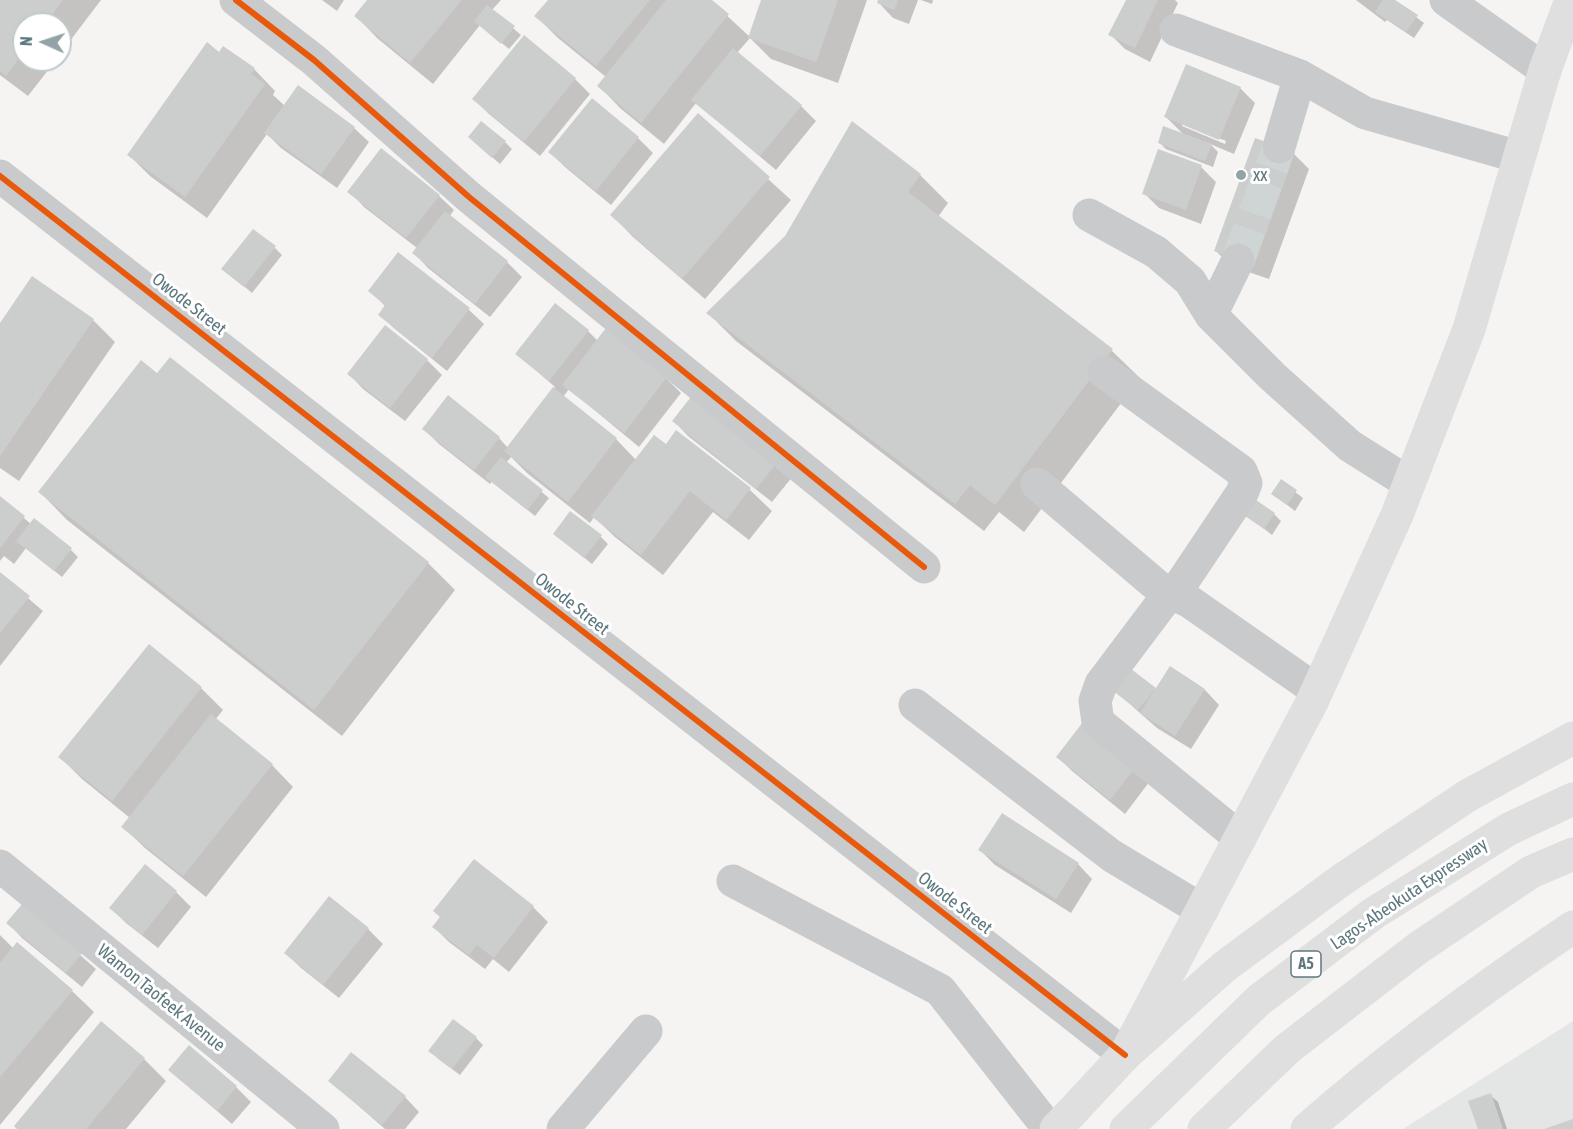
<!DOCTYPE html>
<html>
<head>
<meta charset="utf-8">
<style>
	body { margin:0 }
	#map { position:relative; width:1573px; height:1129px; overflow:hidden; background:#f5f4f2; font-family:"Asap Condensed",sans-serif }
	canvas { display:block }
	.north { position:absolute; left:12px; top:12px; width:60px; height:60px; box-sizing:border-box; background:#fff; border:2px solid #bfc9cc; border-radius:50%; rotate:273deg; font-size:16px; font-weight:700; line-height:24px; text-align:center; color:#5e787f }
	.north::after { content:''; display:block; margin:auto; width:21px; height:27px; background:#93a3a7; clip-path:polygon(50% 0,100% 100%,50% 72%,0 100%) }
</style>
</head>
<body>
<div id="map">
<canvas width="1573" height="1129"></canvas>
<div class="north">N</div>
</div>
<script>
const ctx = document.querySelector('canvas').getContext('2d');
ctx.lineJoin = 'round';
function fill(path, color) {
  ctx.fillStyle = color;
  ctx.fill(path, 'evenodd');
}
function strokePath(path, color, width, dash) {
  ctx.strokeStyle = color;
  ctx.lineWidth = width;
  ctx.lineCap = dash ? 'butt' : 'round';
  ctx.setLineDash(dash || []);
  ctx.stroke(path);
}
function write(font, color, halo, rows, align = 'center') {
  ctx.font = font + ' "Asap Condensed",sans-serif';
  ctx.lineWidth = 6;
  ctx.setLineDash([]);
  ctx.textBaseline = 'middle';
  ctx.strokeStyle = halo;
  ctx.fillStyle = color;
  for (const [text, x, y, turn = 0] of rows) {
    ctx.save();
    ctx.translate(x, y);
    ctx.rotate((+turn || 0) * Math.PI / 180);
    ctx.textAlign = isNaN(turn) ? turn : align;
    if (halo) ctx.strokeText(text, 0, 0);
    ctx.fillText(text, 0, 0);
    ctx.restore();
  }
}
fill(new Path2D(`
	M1573,1021V1129H1403Z`), '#e4e6e5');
fill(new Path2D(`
	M0,0H101L60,54V24H24V60H56L28,96L0,75Z
	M322,0H344L337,11Z
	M369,0H501L492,10L521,35L509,49L480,25L433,84L377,38L356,16Z
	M550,0H710L750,37L763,0H867L838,83L771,59L750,38L737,53L801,106L816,121L776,170L696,103L664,144L620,108L599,86L606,77L558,38L536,16Z
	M880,0H918L909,24L893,18L879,3Z
	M921,0H933L932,4Z
	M1127,0H1175L1178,3L1150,62L1125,49L1110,34Z
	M1356,0H1393L1424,23L1414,38L1387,20L1385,22Z
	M220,54L254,69L275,91L273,95L285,106L354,128L369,142L337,188L281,148L267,134L207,218L150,176L129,155Z
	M575,79L590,94L540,156L489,114L474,99Z
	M1240,88L1255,103L1234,154L1210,144L1218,152L1213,167L1166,149L1159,142L1185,136L1166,117ZM1182,123L1226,141L1225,144L1182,126Z
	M592,100L638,138L653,153L611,205L565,167L550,152Z
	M698,115L791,200L705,299L633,237L612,215Z
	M1256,140L1294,154L1309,169L1269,279L1231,266L1216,251Z
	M505,142L512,149L500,164L477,144Z
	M1201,167L1216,182L1201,224L1159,208L1144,193Z
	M920,175L948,203L938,217L1112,351L1140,378L1024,532L999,512L984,531L736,341L708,313Z
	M350,192L439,196L454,210L449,217L507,262L522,277L490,317L428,268L414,253L417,248L364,207Z
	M275,248L282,255L252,293L223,269Z
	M398,254L469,310L484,324L447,371L395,329L380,315L386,307L370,291Z
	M93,320L115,342L19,481L0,468V326Z
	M385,327L427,360L442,375L405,421L363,389L349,374Z
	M588,331L598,341L666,378L681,393L639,447L569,389L563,397L616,439L636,460L666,446L676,432L750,490L772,511L749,540L713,512L663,575L615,537L594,517L590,523L527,473L511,457L506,463L549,498L535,516L492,481L490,484L439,444L424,429L499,438L508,448L555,387L517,354Z
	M694,395L793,476L772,502L688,436L674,421Z
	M1281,481L1303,498L1295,511L1273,494Z
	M40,492L428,563L455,590L342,736L67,520Z
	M0,498L31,524L71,550L78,557L62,577L26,548L14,564L4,556L0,561Z
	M1274,514L1281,521L1272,535L1247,515Z
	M601,537L608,544L592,564L562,540Z
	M0,574L43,611L0,666Z
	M1171,668L1205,690L1219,705L1191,749L1157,728L1123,698L1131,671L1156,691Z
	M201,688L223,710L215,720L272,765L293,787L206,897L145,848L123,827L130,818L82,779L60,757Z
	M1083,724L1150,781L1125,814L1072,771L1058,757Z
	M980,850L1078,864L1092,879L1071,913L995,865Z
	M474,861L533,907L548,922L509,972L493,959L485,969L449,942L434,927Z
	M176,892L191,907L158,948L126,923L111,908Z
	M23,905L96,969L82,987L22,938L8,923Z
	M368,929L383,944L339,998L301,968L286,953Z
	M0,935L14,949L72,991L94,1012L0,1125Z
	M476,1038L483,1045L460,1075L437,1058Z
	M144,1059L166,1081L126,1129H18Z
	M170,1070L236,1087L251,1102L232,1124Z
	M330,1081L405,1097L419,1112L405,1129H385Z
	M1490,1095L1498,1102L1507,1129H1479Z`), '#0003');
fill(new Path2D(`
	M0,0H63L45,24H24V51L6,76L0,71Z
	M367,0H462L410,63L354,16Z
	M548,0H650L596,66L534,16Z
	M666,0H712L729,14L641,123L597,86Z
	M761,0H838L816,62L748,38Z
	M878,0H898L894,10L877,3Z
	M1126,0H1158L1135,48L1108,35Z
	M1383,0H1395L1418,15L1406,32L1375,12Z
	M487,5L515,26L501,44L474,21Z
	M524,35L576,78L524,142L472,99Z
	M207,42L219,52L223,46L255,68L251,74L265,84L185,197L127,155Z
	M733,48L802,105L760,156L691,100Z
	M1186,64L1241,87L1219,140L1164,117Z
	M298,85L355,127L321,174L264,133Z
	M592,98L639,137L596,191L548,152Z
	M698,113L770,177L682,279L610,215Z
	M481,121L506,141L492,158L468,137Z
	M852,121L921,174L908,192L1113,349L995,505L970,485L955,504L706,313L785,236Z
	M1163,126L1212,144L1205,161L1158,143Z
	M1255,138L1295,152L1254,266L1214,251Z
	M381,148L440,195L406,238L347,192Z
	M1158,149L1202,165L1186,210L1142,194Z
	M445,211L508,261L475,304L412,253Z
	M253,229L276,246L244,287L221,269Z
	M398,252L470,308L432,358L378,315L385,305L368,291Z
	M32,276L94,319L0,456V323Z
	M555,303L589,330L549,381L515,354Z
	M385,325L428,359L390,408L347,374Z
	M606,328L667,377L624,433L562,385Z
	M170,357L429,562L314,710L38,492L141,360L157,373Z
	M553,387L617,438L568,502L504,451Z
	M694,393L779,460L756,489L672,421Z
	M448,395L500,437L474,470L422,429Z
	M676,430L751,488L726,520L690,491L641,555L591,516L654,435L666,444Z
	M501,457L543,490L527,510L485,477Z
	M1281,479L1297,490L1287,505L1271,494Z
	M0,496L25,516L0,548Z
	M1256,500L1275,513L1264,529L1245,516Z
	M570,511L602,535L584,558L553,534Z
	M34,518L72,548L54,571L16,541Z
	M0,572L30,596L0,633Z
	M149,644L202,687L112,801L58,757Z
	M1170,666L1205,689L1175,736L1140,713Z
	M1131,669L1156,688L1138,710L1113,691Z
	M211,714L273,764L183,876L121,827Z
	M1083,722L1137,765L1110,800L1056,757Z
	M1002,813L1079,863L1056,899L978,850Z
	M474,859L534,906L494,958L477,945L469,955L432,927L440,917L433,911Z
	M145,864L177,891L142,935L109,908Z
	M329,896L369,928L323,985L284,953Z
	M23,903L82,953L66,973L6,923Z
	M17,942L73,990L0,1077V963Z
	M453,1019L477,1037L452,1069L428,1051Z
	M101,1021L145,1058L86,1129H17L14,1126Z
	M189,1045L237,1086L217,1111L168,1070Z
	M351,1052L406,1096L382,1125L328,1081Z
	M1491,1093L1503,1129H1478L1468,1101Z
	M1573,1119V1129H1544Z`), '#cccece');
strokePath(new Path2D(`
	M1238,260L1279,147`), '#cfd5d5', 33, [33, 16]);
strokePath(new Path2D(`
	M236,0L314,60L469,197L924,567
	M1446,0L1545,70
	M1176,30L1300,76L1365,113L1519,157
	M1279,147L1300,76
	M0,176L1125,1055
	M1089,215L1156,252L1190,281L1211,315L1272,376L1350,446L1409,483
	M1211,315L1238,260
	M1104,372L1241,471L1246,483L1242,493L1175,593
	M1037,484L1168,595
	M915,705L1112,856L1202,910
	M1240,838L1098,722L1095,701L1101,684L1168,595L1172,593L1190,602L1316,690
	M0,866L323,1129
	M733,881L940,990L1049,1129
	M563,1129L646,1031`), '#c9cacb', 33);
strokePath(new Path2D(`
	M1125,1055L1312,702L1397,515L1469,329L1545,70L1571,0
	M1056,1129L1125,1055L1224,967L1340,881L1467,796L1573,738
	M1307,1129C1391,1055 1481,989 1573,927`), '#dedfde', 33);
strokePath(new Path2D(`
	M1126,1129L1259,1000L1374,913L1509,829L1573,799
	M1204,1129L1287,1049L1418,948L1531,872L1573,854`), '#dedfde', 33);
strokePath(new Path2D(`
	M236,0L314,60L469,197L924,567
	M0,176L1125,1055`), '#e8590c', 6);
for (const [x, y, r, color] of [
	[1241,175,6,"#93a3a7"]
]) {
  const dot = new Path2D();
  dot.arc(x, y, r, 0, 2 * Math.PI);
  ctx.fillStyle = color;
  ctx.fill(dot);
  strokePath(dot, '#fff', 2);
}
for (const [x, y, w] of [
	[1306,964,30]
]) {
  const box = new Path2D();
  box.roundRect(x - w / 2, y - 13, w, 26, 4.5);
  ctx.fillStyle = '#fff';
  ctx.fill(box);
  strokePath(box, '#5e787f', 1.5);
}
write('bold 16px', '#5e787f', null, [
	["A5",1306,964]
]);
write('18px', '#5e787f', '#fff', [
	["xx",1253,175]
], 'left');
write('18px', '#5e787f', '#fff', [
	["Owode Street",189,304,38],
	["Owode Street",572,604,38],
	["Lagos-Abeokuta Expressway",1409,894,-34],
	["Owode Street",955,903,38],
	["Wamon Taofeek Avenue",161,998,39]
]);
</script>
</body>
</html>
